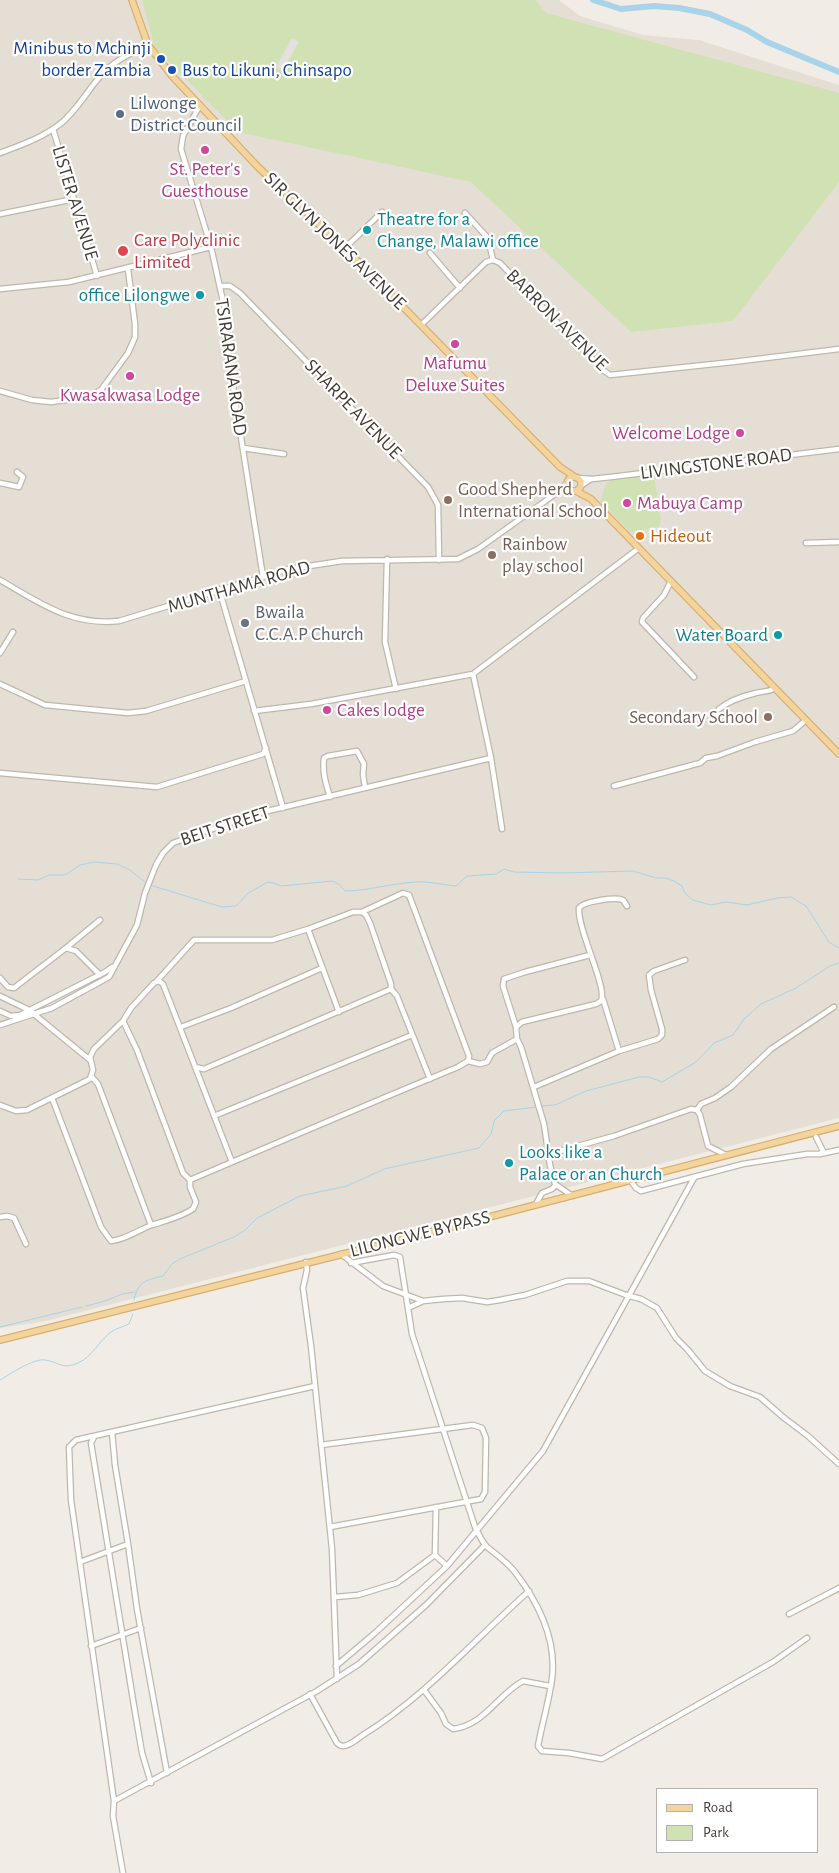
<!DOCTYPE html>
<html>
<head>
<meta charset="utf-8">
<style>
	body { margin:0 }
	#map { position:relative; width:839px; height:1873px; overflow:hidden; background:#f1ede6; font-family:"Alegreya Sans",sans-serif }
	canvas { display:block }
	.legend { position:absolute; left:656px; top:1788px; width:162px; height:65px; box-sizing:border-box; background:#fff; border:1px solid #b4b1af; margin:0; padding:6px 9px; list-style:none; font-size:15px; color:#433d36 }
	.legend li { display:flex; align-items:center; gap:10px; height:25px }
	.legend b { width:25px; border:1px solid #b4b1af }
</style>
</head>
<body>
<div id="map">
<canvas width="839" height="1873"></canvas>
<ul class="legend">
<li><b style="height:6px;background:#f4d49d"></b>Road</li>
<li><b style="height:14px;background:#d0e2b3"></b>Park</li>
</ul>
</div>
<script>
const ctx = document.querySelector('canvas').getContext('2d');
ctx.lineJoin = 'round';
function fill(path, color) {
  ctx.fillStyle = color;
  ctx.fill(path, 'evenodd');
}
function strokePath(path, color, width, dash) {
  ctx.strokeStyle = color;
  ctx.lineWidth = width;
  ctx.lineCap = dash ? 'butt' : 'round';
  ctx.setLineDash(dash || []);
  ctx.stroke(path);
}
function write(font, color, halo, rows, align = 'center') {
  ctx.font = font + ' "Alegreya Sans",sans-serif';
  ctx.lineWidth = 4.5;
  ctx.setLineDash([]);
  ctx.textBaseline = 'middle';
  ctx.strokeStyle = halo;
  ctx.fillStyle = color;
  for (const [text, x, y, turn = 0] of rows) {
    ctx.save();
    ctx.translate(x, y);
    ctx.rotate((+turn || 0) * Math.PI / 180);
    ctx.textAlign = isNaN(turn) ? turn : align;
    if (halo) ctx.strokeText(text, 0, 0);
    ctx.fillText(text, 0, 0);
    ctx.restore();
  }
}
fill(new Path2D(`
	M0,0H559L580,16L643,35L699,40L839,85V1118L46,1321L0,1328Z`), '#e5ded5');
fill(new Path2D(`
	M142,0H535L546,13L839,93V182L733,321L631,332L471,182L238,132L155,48Z
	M654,474L661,521L659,527L630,532L600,501L606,484L612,480Z`), '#d0e2b3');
fill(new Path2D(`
	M292,38L299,42L282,71L276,67Z`), '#e3e0de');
strokePath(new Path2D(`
	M18,879L38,880L49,875H65L80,865L94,862L117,864L130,870L147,884
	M150,885L222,907L236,906L248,893L268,882L274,883L281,886L333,881L340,885L345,891C367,891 393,883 416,882C429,881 443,885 456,886L467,876L496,874L504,869L514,872L561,873L633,871L656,878H666L674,881L682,886L685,893L693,900L711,905L726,902L747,905L777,898L791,897L806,906L829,942L839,948
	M540,1106L555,1105L586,1091L639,1077H649L662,1082L696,1062L714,1043L733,1035L744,1019L761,1004L796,988L830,966L839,963
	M134,1300C138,1281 146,1280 163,1276L172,1264L180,1259L234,1237L244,1231L257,1218L300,1196L347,1186L384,1169L479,1148L491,1134L494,1121L504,1111L536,1107
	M86,1306L105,1301L122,1294L135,1292
	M0,1327L82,1307
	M0,1380C10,1374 34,1358 45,1360C59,1362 62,1370 78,1363C93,1356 98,1342 111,1332C116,1328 123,1327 129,1324L133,1314`), '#a8d3e8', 1);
strokePath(new Path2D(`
	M593,0L621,9L654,6L679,8L710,14L747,30L767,42L839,72`), '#a8d3e8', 6);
const minor = new Path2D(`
	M200,105L183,136L181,149L211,247L226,315L230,367L263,577
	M53,129L97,276
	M0,153C21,145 42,138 60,124C78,110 89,87 105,71C118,59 133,52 148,45
	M465,213L488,238L493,260
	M0,214L74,199
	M345,248L382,212
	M430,253L460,288
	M220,286H230L240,293L428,487L438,505L439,560
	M0,289L69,282L211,247
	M421,325L486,262L493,260L500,263L603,370L610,375L733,362L839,349
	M0,391L32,400L51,402L88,397L101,390L128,353L135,337V324L128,269
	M243,448L284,454
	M578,478L592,479L611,477L839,449
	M0,483L19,487L23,477L17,472
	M582,485L591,479
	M559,492L571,490
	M806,543L839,542
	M387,559L385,642L396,689
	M0,580C40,603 71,626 119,621L289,569L342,561L458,559L478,549L558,492L567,483
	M671,581L664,595L643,618L642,622L694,677
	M219,589L283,808
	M0,653L13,632
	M0,684L45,705L128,713L146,711L246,681
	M719,709C730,700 743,696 756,693C763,691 769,692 775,688
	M254,711L311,704L473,674L639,548
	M491,758L502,829
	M0,773L157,787L263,754L266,748
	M614,786L700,763L706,758L717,756L755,742L793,731L806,720
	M330,797C326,784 322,772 324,758L328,756L357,751L364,764L363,774L365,788
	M362,912L403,893L409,895L469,1056L468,1061
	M308,929L339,1012
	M66,948L100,920
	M0,978L8,987L14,988L66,948L76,951L100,975
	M156,982L194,940H272L308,929L353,912H362L366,915L370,923L391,984V989L397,996L430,1079
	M0,996L29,1010L90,1060
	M603,999L619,1051
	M0,1011L11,1016L20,1015L105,972L112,967
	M0,1025L52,1008L109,977L137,925L145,893L156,865L163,853L173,843L255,814L491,758L473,674
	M181,1027L231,1008L322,968
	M516,1027L522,1022L596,1004L601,1001C608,988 577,929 579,908C584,901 615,897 623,900L627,906
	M517,1039L521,1047L544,1124L550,1165L555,1184L571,1195
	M195,1067L204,1069L391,989
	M91,1076L98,1084L151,1225
	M534,1087L619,1051L658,1039L662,1035V1029L651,990L649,975L654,971L685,960
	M52,1098L101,1227L111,1241C125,1240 138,1230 152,1225C165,1221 181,1217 193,1209L196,1202L190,1187V1180L183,1173L137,1050L123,1021
	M0,1105L16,1111L27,1110L90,1079L93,1070L90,1057L94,1049L123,1021L131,1008L154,983L159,981L163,984L232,1162
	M697,1110L701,1104L715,1098L731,1087L771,1049L834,1007
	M214,1116L412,1035
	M816,1137L823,1151L820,1154
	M549,1154L614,1136L691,1109L697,1110L700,1115L708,1146L726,1155
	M190,1180C279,1142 368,1104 458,1067L468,1061L480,1064L487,1062L492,1053L517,1039L516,1027L503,986L504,979L525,972L590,955
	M630,1180L636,1188L641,1191L743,1164L807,1154H820L839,1150
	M536,1204L542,1193L552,1189L556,1185
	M0,1217L7,1216L14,1218L26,1244
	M341,1254L383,1286L423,1301
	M306,1262L307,1270L303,1288L311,1346L332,1549L337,1679
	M351,1263L394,1255L400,1257L412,1334L475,1527C478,1533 482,1542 487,1547C497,1555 507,1562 515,1572C538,1602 557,1640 552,1679C549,1701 542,1724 538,1746L542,1751L569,1753L602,1759L773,1662L807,1638
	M408,1308L423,1301L443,1299L462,1298L487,1302L500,1300L525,1295L567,1281H589L626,1295L641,1299L657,1308L676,1338L688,1350L705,1371L730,1386L760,1397L783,1417L808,1436L839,1464
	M112,1432L115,1465L128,1544L137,1609L167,1773
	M94,1437L91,1443L135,1712L142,1753L151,1783
	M321,1445L473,1425L482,1428L486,1438L485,1492L481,1499L330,1527
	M435,1555L447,1566
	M80,1562L128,1544
	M335,1597L358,1595L397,1583L435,1555L436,1507
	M789,1614L839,1588
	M91,1646L141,1628
	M336,1666L375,1633L447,1566L543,1451L694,1178
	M424,1690L441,1713L446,1724L453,1729C485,1725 497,1695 523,1681L550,1686
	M310,1694L337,1743C339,1745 340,1746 343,1746C350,1746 358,1738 363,1735C426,1696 474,1640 529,1591
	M114,1801L317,1691L359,1664L426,1605L485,1545
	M123,1873L113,1816L114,1801L71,1500L69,1447L76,1440L315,1386`);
const major = new Path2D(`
	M132,0L148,45L173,77L258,167L362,265L560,467L575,477
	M567 484a7 7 0 1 1 14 0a7 7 0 1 1-14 0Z
	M576,491L591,499L839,754
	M0,1340L443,1229L839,1126`);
strokePath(minor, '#bfb7ad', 7);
strokePath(major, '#d7af6f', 8);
strokePath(minor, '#fff', 4.5);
strokePath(major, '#f4d49d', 5.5);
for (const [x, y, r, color] of [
	[161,59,5,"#1a4fb4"],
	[172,70,5,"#1a4fb4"],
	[120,114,5,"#5c6f8a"],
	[205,150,5,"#d1479c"],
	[367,230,5,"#0f9aa8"],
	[123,251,6,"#e0444e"],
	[200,295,5,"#0f9aa8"],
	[455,344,5,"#d1479c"],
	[130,376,5,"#d1479c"],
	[740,433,5,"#d1479c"],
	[448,500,5,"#8d6e63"],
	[627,503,5,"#d1479c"],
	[640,536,5,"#e8710a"],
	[492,555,5,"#8d6e63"],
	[245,623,5,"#6b7280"],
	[778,635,5,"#0f9aa8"],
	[327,710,5,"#d1479c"],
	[768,717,5,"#8d6e63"],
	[509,1163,5,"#0f9aa8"]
]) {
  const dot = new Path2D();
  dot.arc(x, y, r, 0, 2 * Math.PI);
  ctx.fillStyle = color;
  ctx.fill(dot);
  strokePath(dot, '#fff', 2);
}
write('19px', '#164399', '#fff', [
	["Minibus to Mchinji",151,48],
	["border Zambia",151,70],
	["Bus to Likuni, Chinsapo",182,70,"left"]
], 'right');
write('19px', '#4e5e75', '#fff', [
	["Lilwonge",130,103],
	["District Council",130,125]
], 'left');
write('19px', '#b23c85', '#fff', [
	["St. Peter's",205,169],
	["Guesthouse",205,191],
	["Mafumu",455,363],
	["Deluxe Suites",455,385],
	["Kwasakwasa Lodge",130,395],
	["Welcome Lodge",730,433,"right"],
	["Mabuya Camp",637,503,"left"],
	["Cakes lodge",337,710,"left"]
]);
write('19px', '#433d36', '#fff', [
	["LISTER AVENUE",75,203,73],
	["SIR GLYN JONES AVENUE",335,241,44],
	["BARRON AVENUE",557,320,45],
	["TSIRARANA ROAD",231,367,82],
	["SHARPE AVENUE",353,409,46],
	["LIVINGSTONE ROAD",716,464,-7],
	["MUNTHAMA ROAD",239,587,-16],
	["BEIT STREET",225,826,-18],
	["LILONGWE BYPASS",420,1234,-14]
]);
write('19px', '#0d838f', '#fff', [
	["Theatre for a",377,219],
	["Change, Malawi office",377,241],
	["office Lilongwe",190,295,"right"],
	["Water Board",768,635,"right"],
	["Looks like a",519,1152],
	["Palace or an Church",519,1174]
], 'left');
write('19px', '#be3a42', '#fff', [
	["Care Polyclinic",134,240],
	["Limited",134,262]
], 'left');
write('19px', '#785e54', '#fff', [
	["Good Shepherd",458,489],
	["International School",458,511],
	["Rainbow",502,544],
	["play school",502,566],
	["Secondary School",758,717,"right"]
], 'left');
write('19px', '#c56008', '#fff', [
	["Hideout",650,536]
], 'left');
write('19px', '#5b616d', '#fff', [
	["Bwaila",255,612],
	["C.C.A.P Church",255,634]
], 'left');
</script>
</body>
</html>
